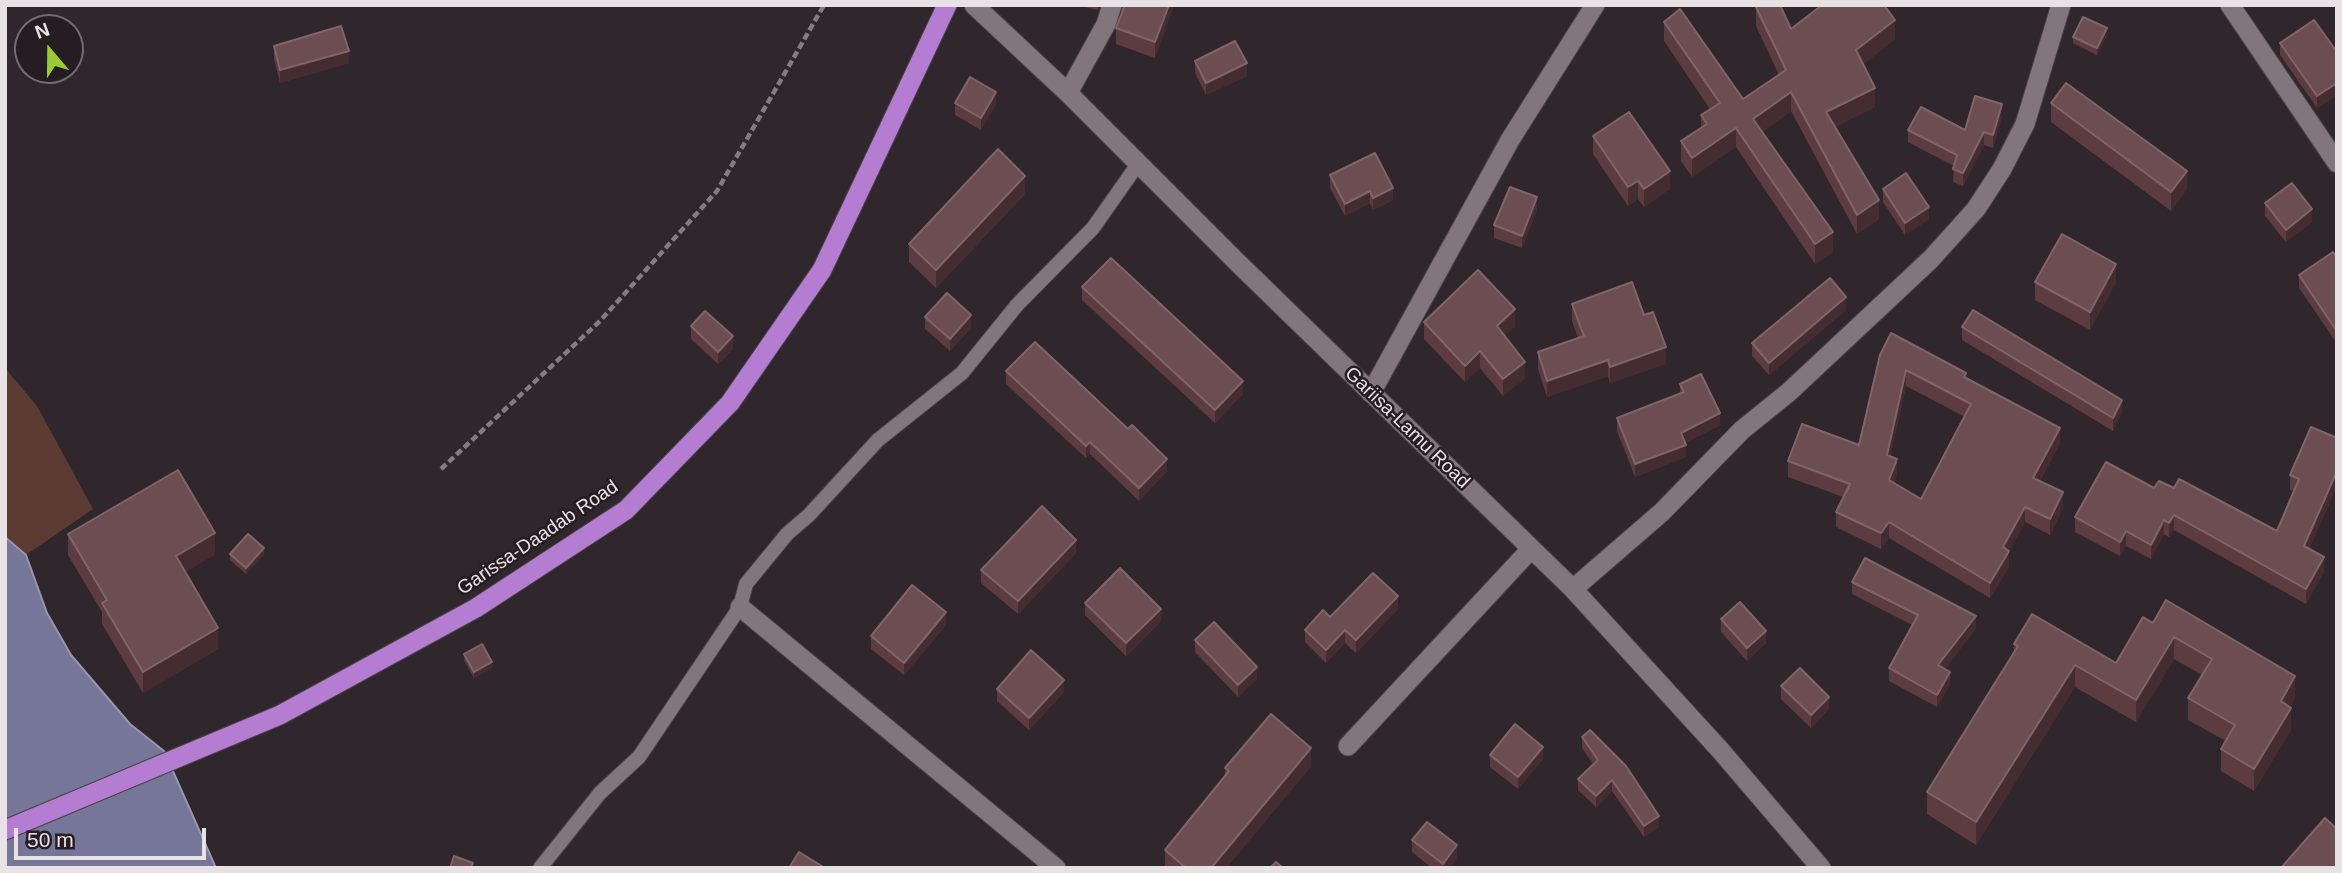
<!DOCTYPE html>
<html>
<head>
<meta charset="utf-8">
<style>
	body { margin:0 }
	#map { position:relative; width:2342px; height:873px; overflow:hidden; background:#2f272c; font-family:Arial,sans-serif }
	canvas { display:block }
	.frame { position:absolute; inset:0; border:7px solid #e8e2e5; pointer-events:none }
	.north { position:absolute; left:14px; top:14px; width:70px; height:70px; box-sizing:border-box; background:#251d22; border:2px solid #736c70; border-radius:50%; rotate:340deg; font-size:19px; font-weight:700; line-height:28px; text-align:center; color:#e8e2e5 }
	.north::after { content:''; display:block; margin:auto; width:24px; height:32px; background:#9acb34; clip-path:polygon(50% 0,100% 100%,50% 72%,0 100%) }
	.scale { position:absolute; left:14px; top:828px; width:192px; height:32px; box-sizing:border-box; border:4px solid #e8e2e5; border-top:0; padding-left:9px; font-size:21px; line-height:24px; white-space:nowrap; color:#e8e2e5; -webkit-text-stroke:5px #251d22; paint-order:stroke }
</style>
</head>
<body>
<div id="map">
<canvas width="2342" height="873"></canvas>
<div class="frame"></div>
<div class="north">N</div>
<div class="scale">50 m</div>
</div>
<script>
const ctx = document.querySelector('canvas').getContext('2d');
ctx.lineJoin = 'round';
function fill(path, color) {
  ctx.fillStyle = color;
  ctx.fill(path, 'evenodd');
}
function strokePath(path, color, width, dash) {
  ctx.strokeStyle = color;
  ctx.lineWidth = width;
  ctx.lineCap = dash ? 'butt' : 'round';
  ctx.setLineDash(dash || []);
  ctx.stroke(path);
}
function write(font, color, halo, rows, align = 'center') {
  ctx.font = font + ' Arial,sans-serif';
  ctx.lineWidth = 5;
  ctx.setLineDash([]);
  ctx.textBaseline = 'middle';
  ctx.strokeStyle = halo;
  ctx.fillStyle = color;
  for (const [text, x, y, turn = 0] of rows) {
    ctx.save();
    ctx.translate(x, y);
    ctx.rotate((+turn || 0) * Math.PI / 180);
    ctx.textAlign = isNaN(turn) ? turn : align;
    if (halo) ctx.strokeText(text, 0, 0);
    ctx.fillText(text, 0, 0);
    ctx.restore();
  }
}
fill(new Path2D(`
	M5,368L37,406L93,509L26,555L5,537Z`), '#5c3c32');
const water = new Path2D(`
	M5,537L26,555L47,613L71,655L130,724L164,751L216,868H5Z`);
fill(water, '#757698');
strokePath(water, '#9896af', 2);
const service = new Path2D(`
	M540,868L600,793L639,757L740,607L746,584L787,534L809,515L878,440L962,373L1017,305L1093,228L1138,164`);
const minor = new Path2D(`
	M2230,5L2337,163
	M1068,93L1106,24L1112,5
	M1371,393L1510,140L1595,5
	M1573,589L1662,512L1742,430L1789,392L1931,259L1976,209L2002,169L2025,124L2061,5
	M740,607L1056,868
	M1348,746L1531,549`);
const tertiary = new Path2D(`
	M974,5L1068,93L1238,263L1573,589L1721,751L1821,868`);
const trunk = new Path2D(`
	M5,830L280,715L476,608L626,510L730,403L822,270L947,5`);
strokePath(service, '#494246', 16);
strokePath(minor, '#494246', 21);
strokePath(tertiary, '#494246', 21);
strokePath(trunk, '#494246', 21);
strokePath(new Path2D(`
	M441,469L600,321L717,191L824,5`), '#837c80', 4.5, [7, 3.5]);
strokePath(service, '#80767c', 14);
strokePath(minor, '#80767c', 19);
strokePath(tertiary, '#80767c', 19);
strokePath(trunk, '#b47dd1', 19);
fill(new Path2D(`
	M1078,5H1100L1097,10Z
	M1121,5H1174L1155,58L1116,44V28L1121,15Z
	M1756,7L1791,29L1895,39L1863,64L1875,107L1835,127L1879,219L1857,234L1791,111L1762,132L1833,252L1815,264L1736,147L1692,177L1681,161V141L1701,128V115L1710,109L1664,41V22L1743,99L1779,75L1756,26Z
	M2107,35L2097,55L2073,43V37Z
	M2280,43L2337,52V95L2317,108L2280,55Z
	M274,46L349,63L280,83L274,59Z
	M1195,61L1247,76L1206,95L1195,73Z
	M955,103L996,104L981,130L955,115Z
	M2051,103L2187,189L2171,211L2051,122Z
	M2002,116L1993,148L1984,145L1963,186L1953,182L1954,166L1908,142V130H1965Z
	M1593,136L1670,189L1644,207L1638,199L1628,206L1593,154Z
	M1330,175L1393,200L1373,210L1370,203L1345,216L1330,188Z
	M1883,189L1929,219L1905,235L1883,202Z
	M1025,194L936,288L909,262V244Z
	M2265,203L2312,222L2286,242L2265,216Z
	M1537,210L1522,248L1494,238V225Z
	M2337,258V342H2336L2299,288V275Z
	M2035,282H2116L2090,330L2035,300Z
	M1082,287L1243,394L1215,423L1082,300Z
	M1572,304L1644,315L1666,364L1610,383L1608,376L1547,397L1538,369V352L1578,338L1572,321Z
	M1846,310L1769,375L1752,356V343Z
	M925,317L971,328L950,351L925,329Z
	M1424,322L1515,326L1504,336L1525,378L1503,396L1480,368L1465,382L1424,339Z
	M691,326L733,349L718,364L691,339Z
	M1962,327L2122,412L2113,431L1962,340Z
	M1880,355L1966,379L2060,443L2040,481L2063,508L2050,535L2025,522L2009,551V567L1990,598L1889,538L1881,549L1836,527V512L1843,497L1788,477V461L1859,445ZM1906,386L1965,417L1921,499L1894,483L1897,475L1890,457Z
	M1006,371L1167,471L1139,501L1090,454L1086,458L1006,384Z
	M1680,384L1720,425L1685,443L1686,457L1635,477L1617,431V418L1680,393Z
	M2337,438V486L2309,549L2324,572L2306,604L2174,530L2169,537L2164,534L2151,559L2126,546L2120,556L2075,532V517L2154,488H2174L2277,531L2294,491L2290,490V475Z
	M68,534L215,554L185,572L218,649L143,693L102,624V612L68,555Z
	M1076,553L1018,614L981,583V570Z
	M230,554L264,555L246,574L230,560Z
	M1852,582L1976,628L1945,669L1950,684L1937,707L1889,681V668L1912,625L1852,594Z
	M1085,603L1161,621L1126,656L1085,615Z
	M1398,609L1356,653L1345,643L1326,663L1305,642V630L1330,617Z
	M2143,617L2295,698L2290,707L2291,730L2254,791L2221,771V749L2226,741L2188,720V698L2202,675L2174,659L2136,722L2075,687L1976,845L1927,814V792L2014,653V644L2116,663Z
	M1721,619L1766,643L1747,661L1721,632Z
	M946,625L904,675L871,649V636Z
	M1195,640L1257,679L1238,697L1195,652Z
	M464,654L492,668L474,678L464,660Z
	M1781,686L1829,709L1811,728L1781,699Z
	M997,689L1064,692L1029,730L997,701Z
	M1582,737L1659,827L1644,837L1612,791L1596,807L1578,790V779L1593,764L1582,748Z
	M1490,755L1543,759L1518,789L1490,767Z
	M1311,766L1226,868H1165V850L1225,776V768Z
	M1412,840L1457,858L1450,868H1432L1412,852Z`), '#5c3c40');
fill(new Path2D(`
	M1169,5H1174L1155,58V42Z
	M1895,20V39L1856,69V50Z
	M2107,28V35L2097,55V48Z
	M349,51V63L280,83V70Z
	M1247,63V76L1206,95V83Z
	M2337,83V95L2317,108V96Z
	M1875,88V107L1826,132V112Z
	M996,92V104L981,130V118Z
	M1791,92V111L1753,139V119Z
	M2002,104V116L1993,148V135Z
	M1736,128V147L1692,177V158Z
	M1984,132V145L1963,186V173Z
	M1670,171V189L1644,207V189Z
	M2187,171V189L2171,211V192Z
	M1025,176V194L936,288V270Z
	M1638,181V199L1628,206V187Z
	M1393,188V200L1373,210V198Z
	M1370,191V203L1345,216V204Z
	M1537,197V210L1522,248V236Z
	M1879,200V219L1857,234V215Z
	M1929,207V219L1905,235V223Z
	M2312,209V222L2286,242V230Z
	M1833,232V252L1815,264V244Z
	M2116,264V282L2090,330V312Z
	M1846,297V310L1769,375V363Z
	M1515,309V326L1497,343V326Z
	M971,315V328L950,351V339Z
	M733,336V349L718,364V352Z
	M1666,347V364L1610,383V367Z
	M1480,351V368L1465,382V366Z
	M1608,360V376L1547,397V381Z
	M1525,362V378L1503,396V379Z
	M1906,370V386L1887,471V455Z
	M1243,381V394L1215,423V410Z
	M2122,400V412L2113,431V418Z
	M1720,413V425L1681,445V433Z
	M2060,428V443L2033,494V478Z
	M1090,442V454L1086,458V446Z
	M1686,445V457L1635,477V464Z
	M1167,459V471L1139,501V488Z
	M1897,459V475L1889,496V480Z
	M2337,471V486L2304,561V546Z
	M2063,492V508L2050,535V519Z
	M2025,507V522L2009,552V567L1990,598V583L2003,547Z
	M2174,515V530L2169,537V523Z
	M2164,520V534L2151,559V545Z
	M1889,522V538L1881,549V533Z
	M2126,531V546L2120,556V542Z
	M215,533V554L176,577V556Z
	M1076,540V553L1018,614V601Z
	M264,548V555L246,574V568Z
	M2324,557V572L2306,604V589Z
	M1398,596V609L1356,653V640Z
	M1161,609V621L1126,656V643Z
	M946,612V625L904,675V663Z
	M1976,616V628L1938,678V665Z
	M218,628V649L143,693V672Z
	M1345,630V643L1326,663V650Z
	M1766,631V643L1747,661V648Z
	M2174,637V659L2136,722V700Z
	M492,662V668L474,678V672Z
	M2075,665V687L1976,845V822Z
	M1257,667V679L1238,697V685Z
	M1950,672V684L1937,707V695Z
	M2295,676V698L2281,723V701Z
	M1064,680V692L1029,730V718Z
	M1829,697V709L1811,728V715Z
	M2291,708V730L2254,791V769Z
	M1543,747V759L1518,789V777Z
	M1311,748V766L1226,868H1211Z
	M1612,780V791L1596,807V796Z
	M1659,816V827L1644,837V826Z
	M1457,845V858L1450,868H1443V864Z`), '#442c31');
const building = new Path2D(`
	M1125,5H1169L1155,42L1116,28Z
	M1760,5H1780L1791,29L1822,5H1884L1895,20L1856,50L1875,88L1826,112L1879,200L1857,215L1791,92L1753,119L1833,232L1815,244L1736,128L1692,158L1681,141L1707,124L1701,115L1720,103L1664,22L1680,9L1743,99L1786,70L1756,7Z
	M2083,17L2107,28L2097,48L2073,37Z
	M2314,20L2337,52V83L2317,96L2280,43Z
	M341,26L349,51L280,70L274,46Z
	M1235,41L1247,63L1206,83L1195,61Z
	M970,77L996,92L981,118L955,103Z
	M2066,83L2187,171L2171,192L2051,103Z
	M1975,96L2002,104L1993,135L1984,132L1963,173L1953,169L1957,155L1908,130L1921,107L1965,130Z
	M1629,112L1670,171L1644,189L1638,181L1628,187L1593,136Z
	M998,149L1025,176L936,270L909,244Z
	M1375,153L1393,188L1373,198L1370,191L1345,204L1330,175Z
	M1906,173L1929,207L1905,223L1883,189Z
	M2292,183L2312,209L2286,230L2265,203Z
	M1510,187L1537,197L1522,236L1494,225Z
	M2062,234L2116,264L2090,312L2035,282Z
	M2333,252L2337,258L2336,330L2299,275Z
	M1111,258L1243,381L1215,410L1082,287Z
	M1478,270L1515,309L1497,326L1525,362L1503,379L1480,351L1465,366L1424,322Z
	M1830,278L1846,297L1769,363L1752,343Z
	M1632,282L1644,315L1653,312L1666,347L1610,367L1608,360L1547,381L1538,352L1584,336L1572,304Z
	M947,293L971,315L950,339L925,317Z
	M1973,310L2122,400L2113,418L1962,327Z
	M705,311L733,336L718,352L691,326Z
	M1891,333L1966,373L1964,377L2060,428L2033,478L2063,492L2050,519L2025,507L2003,547L2009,551L1990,583L1889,522L1881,533L1836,512L1850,484L1788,461L1802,424L1859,445L1880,355ZM1906,370L1971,404L1921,499L1889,480L1897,459L1887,455Z
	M1035,342L1128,429L1132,425L1167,459L1139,488L1090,442L1086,446L1006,371Z
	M1701,374L1720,413L1681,433L1686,445L1635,464L1617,418L1684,392L1680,384Z
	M2311,427L2337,438V471L2304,546L2324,557L2306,589L2174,515L2169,523L2164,520L2151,545L2126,531L2120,542L2075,517L2106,462L2154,488L2159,481L2174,488L2179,479L2277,531L2299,479L2290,475Z
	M178,470L215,533L176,556L218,628L143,672L102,603L107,600L68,534Z
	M1042,506L1076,540L1018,601L981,570Z
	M248,534L264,548L246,568L230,554Z
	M1865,558L1976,616L1938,665L1950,672L1937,695L1889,668L1918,615L1852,582Z
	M1120,568L1161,609L1126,643L1085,603Z
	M1373,573L1398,596L1356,640L1345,630L1326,650L1305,630L1323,610L1330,617Z
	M912,585L946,612L904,663L871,636Z
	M2166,600L2295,676L2281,701L2291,708L2254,769L2221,749L2235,725L2188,698L2212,659L2174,637L2136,700L2075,665L1976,822L1927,792L2018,646L2014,644L2032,614L2116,663L2143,617L2153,623Z
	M1740,602L1766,631L1747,648L1721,619Z
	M1214,622L1257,667L1238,685L1195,640Z
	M482,644L492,662L474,672L464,654Z
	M1031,650L1064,680L1029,718L997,689Z
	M1800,668L1829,697L1811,715L1781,686Z
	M1271,714L1311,748L1211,868H1186L1165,850L1229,771L1225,768Z
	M1515,724L1543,747L1518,777L1490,755Z
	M1590,730L1626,766L1659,816L1644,826L1612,780L1596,796L1578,779L1598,760L1582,737Z
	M2325,818L2337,829V868H2281Z
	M1427,822L1457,845L1443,864L1412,840Z
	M799,852L825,868H789Z
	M454,856L473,863L471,868H450Z
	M1276,862L1283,868H1270Z`);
fill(building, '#6c4d52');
strokePath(building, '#7f6569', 2);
write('19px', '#e8e2e5', '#251d22', [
	["Gariisa-Lamu Road",1407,428,44],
	["Garissa-Daadab Road",538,538,-34]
]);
</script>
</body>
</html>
